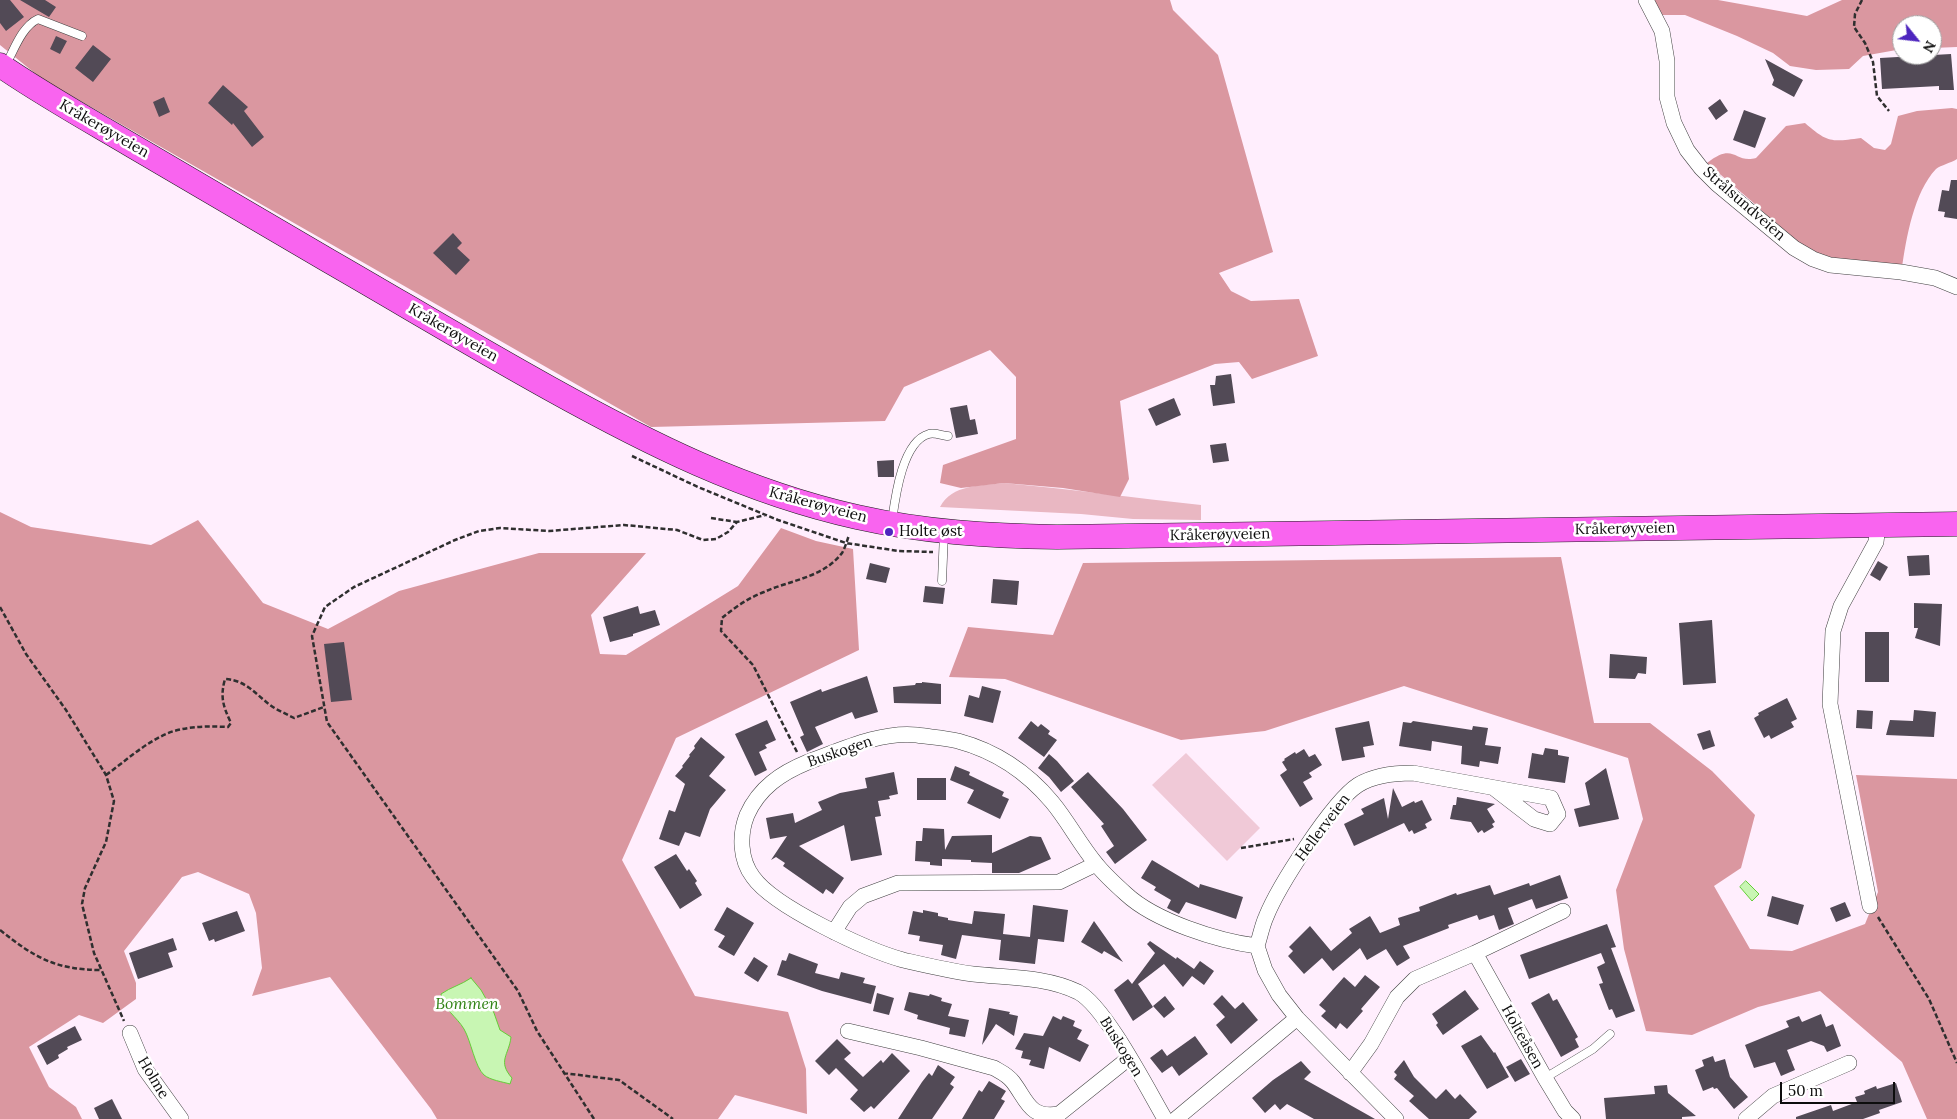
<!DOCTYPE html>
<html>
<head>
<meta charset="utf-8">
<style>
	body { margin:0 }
	#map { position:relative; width:1957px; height:1119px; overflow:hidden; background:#ffeefd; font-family:Lora,serif }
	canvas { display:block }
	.north { position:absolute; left:1892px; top:15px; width:50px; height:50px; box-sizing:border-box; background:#fff; border:1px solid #9e9e9e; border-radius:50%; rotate:119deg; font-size:14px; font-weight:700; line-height:20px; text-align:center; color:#0d0d0d }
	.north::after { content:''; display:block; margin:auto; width:18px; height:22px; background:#4d25be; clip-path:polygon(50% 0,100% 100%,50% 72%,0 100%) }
	.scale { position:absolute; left:1780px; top:1082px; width:115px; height:22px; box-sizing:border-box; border:2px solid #0d0d0d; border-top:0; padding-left:6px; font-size:15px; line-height:18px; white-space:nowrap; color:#0d0d0d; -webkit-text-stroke:4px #fff; paint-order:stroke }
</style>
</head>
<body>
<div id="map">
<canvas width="1957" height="1119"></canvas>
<div class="north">N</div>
<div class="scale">50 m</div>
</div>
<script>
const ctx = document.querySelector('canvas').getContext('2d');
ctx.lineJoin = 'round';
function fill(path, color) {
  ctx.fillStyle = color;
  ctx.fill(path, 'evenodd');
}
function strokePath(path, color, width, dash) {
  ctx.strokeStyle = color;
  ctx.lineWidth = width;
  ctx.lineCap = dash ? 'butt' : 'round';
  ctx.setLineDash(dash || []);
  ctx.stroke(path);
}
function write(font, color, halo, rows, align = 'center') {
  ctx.font = font + ' Lora,serif';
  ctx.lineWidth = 5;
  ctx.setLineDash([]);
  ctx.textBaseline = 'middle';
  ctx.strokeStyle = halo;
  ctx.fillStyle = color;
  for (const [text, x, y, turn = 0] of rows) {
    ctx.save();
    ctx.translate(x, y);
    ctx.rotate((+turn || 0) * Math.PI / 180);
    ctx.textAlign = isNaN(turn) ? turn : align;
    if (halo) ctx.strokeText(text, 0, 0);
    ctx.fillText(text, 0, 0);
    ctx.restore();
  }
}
fill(new Path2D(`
	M1004,483C1070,489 1135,498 1201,505V520L1133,519L1081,514L940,507C952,484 981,486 1004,483Z`), '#e9b7c2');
fill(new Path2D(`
	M0,0H1170L1173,10L1218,55L1273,252L1219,273L1231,291L1251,301L1299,299L1318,356L1252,379L1239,362L1215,364L1120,401L1129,479L1120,497L1063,488L1004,483L961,488L940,483L943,465L1016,439V377L990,350L904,387L885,421L651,427L42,79L0,45Z
	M1651,0H1718L1807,16L1842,0H1957V47L1932,48V25H1902V49L1863,56L1849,69L1816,70L1790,66L1773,53L1737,36L1685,15H1658Z
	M1952,108L1957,109V159C1951,163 1941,165 1936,169C1914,192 1906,239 1902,268L1831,262L1793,241L1756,205L1707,163C1735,141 1734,164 1756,158L1786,126L1805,123C1828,143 1831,142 1861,138L1874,148L1885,150L1891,144L1898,116L1917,111Z
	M0,512L31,527L151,545L198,520L263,603L328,629L399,591L539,553H646L591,615L600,654L626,655L738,586L781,528L816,541L853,549L859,650L676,738L622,860L695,996L788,1012L806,1069L807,1114L735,1095L718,1119H437L431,1109L330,977L252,996L262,968L256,913L249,894L198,872L182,877L124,951L136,983V999L103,1023L79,1015L29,1047L49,1087L76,1107L82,1119H0Z
	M1561,557L1594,723H1650L1712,771L1755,815L1741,868L1714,886L1750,949L1792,951L1865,924L1878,892L1856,775L1957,779V1119H1927L1902,1062L1820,991L1758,1007L1692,1035L1646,1031L1624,949L1616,890L1643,819L1628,758L1404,686L1265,731L1181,740L1005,679L949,677L968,627L1053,635L1083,563Z`), '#da97a0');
fill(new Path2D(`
	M1186,753L1260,828L1227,861L1152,785Z`), '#f0c9d7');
const water = new Path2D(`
	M1746,881L1759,894L1752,901L1740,887Z
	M471,978L481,990L494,1013L500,1030L511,1037C509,1055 497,1061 512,1078L510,1084C503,1082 490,1080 484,1075C475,1067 471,1041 464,1029C457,1017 443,1009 441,994C451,987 461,985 471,978Z`);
fill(water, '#c8f6b3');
strokePath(water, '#65cd39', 1);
fill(new Path2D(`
	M0,0H10L24,17L6,31L0,23Z
	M20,0H45L56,7L49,17Z
	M56,36L67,41L60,54L50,49Z
	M93,45L111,59L93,82L75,68Z
	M1951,54L1954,90H1939V86L1882,89L1880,58Z
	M1765,59L1803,80L1794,97L1772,85L1774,80Z
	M223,85L248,107L244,111L264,137L252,147L233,123L232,125L208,103Z
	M164,97L170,112L159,117L153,102Z
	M1720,99L1728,111L1716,120L1708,108Z
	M1744,110L1766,118L1755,148L1733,140Z
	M1951,180H1957V219L1944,217L1945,212L1938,211L1942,190L1949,191Z
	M453,233L462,243L457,248L470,260L456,275L433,253Z
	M1231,374L1235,403L1213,406L1210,385H1215L1216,376Z
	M1174,398L1181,415L1156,426L1148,409Z
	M967,405L970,420L975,419L978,434L956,438L950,408Z
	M1226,443L1229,461L1213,463L1210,445Z
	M894,460V477H878L877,461Z
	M1929,555L1930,575L1909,576L1907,556Z
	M1878,561L1888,567L1880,581L1870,575Z
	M870,563L890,568L886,583L866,579Z
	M993,579L1019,581L1017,605L991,603Z
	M925,586L945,588L943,604L923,602Z
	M1914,603L1942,604L1940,646L1915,638L1918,628H1914Z
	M638,606L640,614L655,610L660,625L633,634V636L610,642L603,617Z
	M1712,620L1716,683L1683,685L1679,623Z
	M1865,632H1889V682H1865Z
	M344,642L352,700L331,702L324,644Z
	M1610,654L1647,657L1646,674L1638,673L1635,679L1609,678Z
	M867,676L878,712L855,719L852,712L815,727L823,744L807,752L800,737L804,735L790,702L821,689L822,692Z
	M922,682L941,684V704L894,703L893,687L915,685L916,683H922Z
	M982,686L1001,691L993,723L964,716L969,695L979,698Z
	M1787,698L1797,719L1791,722L1794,727L1771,739L1769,735L1764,738L1754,718L1759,715L1758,713Z
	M1857,710L1873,711L1872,729L1856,728Z
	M1914,710L1936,712L1934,737L1886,735L1890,720L1913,721Z
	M767,720L776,740L765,745L767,748L759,752L767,770L755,776L735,734Z
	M1031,721L1038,727L1041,724L1050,731L1048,734L1057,740L1044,757L1018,738Z
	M1369,721L1374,745L1363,747L1365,757L1342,761L1335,728Z
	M1413,721L1472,730L1473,726L1488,728L1485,745L1501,747L1498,764L1480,761L1479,767L1461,764L1462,746L1432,741L1431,751L1399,746L1403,722L1411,723Z
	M1710,730L1715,746L1703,750L1697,734Z
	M701,737L725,757L709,776L726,790L710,809L700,837L685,832L679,846L659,839L669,810L675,812L685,784L675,776L683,767L682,766L690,756L689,755L695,748L694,746Z
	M1545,748L1558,750V755L1569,757L1565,783L1528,778L1532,753L1543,755Z
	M1304,749L1309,757L1315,754L1322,765L1309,773L1312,777L1303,782L1313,799L1300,807L1280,775L1287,770L1282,762L1285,760L1284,759L1295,752L1296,754Z
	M1049,754L1057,761L1074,781L1061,792L1049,777L1038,768Z
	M955,766L970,772L969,775L1004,792L1002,796L1009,799L1000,819L967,803L974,790L950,780Z
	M1606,768L1619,819L1579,827L1574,809L1590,805L1585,783Z
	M894,772L898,794L889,796L890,799L878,801L881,816L875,817L882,855L851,861L844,825L799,846L844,878L833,894L826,889L823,894L783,866L785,863L776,857L771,860L787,836L770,839L766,818L793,813L795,823L822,810L818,802L840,793L867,788L865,778Z
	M1088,772L1123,809L1147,840L1115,864L1106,852L1114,846L1101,826L1104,824L1071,787Z
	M917,778H946V800H917Z
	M1393,788L1402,807L1414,801L1415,803L1422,800L1432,820L1425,824L1427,828L1414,834L1412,830L1409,832L1404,823L1354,846L1344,824L1364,814L1361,809L1384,798L1388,819Z
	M1457,797L1495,804L1487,809L1495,822L1492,824L1494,827L1484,833L1482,830L1478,833L1471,822L1450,819L1453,805H1456Z
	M923,828L944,829L945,850L952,836L992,835V853L1030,836L1041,837L1051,859L1019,873H992V863L971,862V860L942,859V866L930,865V862L915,861L916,841H922Z
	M676,854L687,871L689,869L697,881L695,883L702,895L680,909L654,867Z
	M1152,860L1199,888L1200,884L1243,897L1236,919L1186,902L1179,914L1167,908L1171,900L1154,890L1156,887L1141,878Z
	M1560,875L1568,898L1536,909L1532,899L1508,908L1514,924L1499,930L1494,915L1479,920L1477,915L1448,925L1449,928L1403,946L1410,958L1397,966L1386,949L1367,960L1360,948L1333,971L1322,958L1304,974L1288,956L1293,951L1289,947L1310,926L1331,951L1352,933L1349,929L1370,916L1380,933L1400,925L1398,918L1420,911L1419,907L1456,893L1457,895L1490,885L1494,895L1529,883L1530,886Z
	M1772,896L1804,905L1798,925L1767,916Z
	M1845,902L1851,916L1836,922L1830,908Z
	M1033,905L1068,910L1064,942L1038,939L1035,964L999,960L1001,940L962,935L956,959L941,955L943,945L919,941L920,936L908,934L913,911L923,913V910L938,913V916L948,918V920L972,924L974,911L1005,914L1003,934L1030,937Z
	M727,907L754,923L734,956L718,947L725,936L714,930Z
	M237,911L245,931L215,942L214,939L209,941L202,923Z
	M1094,921L1123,962L1104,951L1102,954L1081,942Z
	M1607,924L1616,947L1611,948L1635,1011L1616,1018L1612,1009L1609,1010L1599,984L1603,983L1597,967L1605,963L1601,953L1529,979L1520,955Z
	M173,938L177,950L168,953L173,967L138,979L129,953Z
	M1150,941L1176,959L1177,957L1194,969L1200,961L1214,971L1204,985L1192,976L1183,987L1164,964L1138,984L1153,1007L1133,1021L1114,990L1128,979L1132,984L1155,953L1147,944Z
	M789,953L818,964L815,973L839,979L841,972L865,978L863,983L876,986L871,1004L822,991L777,975L782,960L786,961Z
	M754,957L768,966L758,982L744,973Z
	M1365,975L1380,987L1361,1009L1363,1011L1347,1029L1340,1023L1336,1029L1321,1016L1326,1011L1319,1005L1344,977L1355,987Z
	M1465,990L1479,1009L1443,1035L1436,1025L1438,1023L1432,1014Z
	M909,992L929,996L930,994L942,998L941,1001L952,1004L948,1016L969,1020L965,1037L949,1034L950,1028L917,1019L918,1015L904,1010Z
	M877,993L894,998L889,1015L873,1011Z
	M1549,993L1553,1001L1557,999L1578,1037L1575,1039L1579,1047L1561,1057L1531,1003Z
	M1222,995L1235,1009L1243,1002L1258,1020L1231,1044L1216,1025L1225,1017L1213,1004Z
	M1165,996L1175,1009L1164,1018L1153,1006Z
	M989,1008L1010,1012L1009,1014L1018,1016L1014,1036L996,1024L982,1045Z
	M1821,1014L1826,1027L1833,1024L1841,1046L1827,1052L1824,1046L1811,1041L1787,1050L1795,1070L1781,1076L1775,1062L1754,1068L1745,1045L1789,1027L1786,1021L1799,1016L1802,1022Z
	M1053,1016L1061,1020L1063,1016L1075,1021L1073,1026L1082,1030L1077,1039L1089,1045L1080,1062L1049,1047L1044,1069L1029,1065L1031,1060L1021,1058L1023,1051L1015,1049L1024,1033L1043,1036Z
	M75,1026L82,1040L67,1047L68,1049L58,1055L59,1058L47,1065L37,1046Z
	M1481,1035L1494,1053L1495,1052L1509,1077L1487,1089L1461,1046Z
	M1195,1036L1208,1054L1179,1076L1172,1066L1162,1073L1150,1058L1162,1049L1167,1056Z
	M837,1039L851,1053L844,1059L863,1077L881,1060L883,1063L892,1053L910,1071L874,1109L871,1106L864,1112L850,1099L858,1090L836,1068L829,1075L815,1061Z
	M1713,1056L1715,1062L1725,1059L1730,1077L1748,1097L1734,1109L1717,1088L1714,1089L1713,1087L1703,1091L1695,1070L1704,1066L1702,1060Z
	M1521,1059L1530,1074L1515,1082L1506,1067Z
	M1404,1060L1414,1077L1436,1099L1446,1089L1455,1099L1460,1094L1477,1112L1469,1119H1429L1409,1101L1414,1096L1394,1079L1397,1075L1394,1072Z
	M1301,1061L1311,1072L1304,1079L1375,1119H1314L1287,1104L1280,1110L1275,1104L1265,1113L1252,1098L1273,1080Z
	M938,1065L955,1077L950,1084L954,1087L932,1119H898L922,1082L929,1073L932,1076Z
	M989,1081L1006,1091L1001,1099L1005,1101L994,1119H962L979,1090L982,1092Z
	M1896,1083L1902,1102L1879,1110L1880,1113L1863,1119H1796V1117L1831,1105L1833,1111L1857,1102L1855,1097L1865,1094L1864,1091L1876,1086L1877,1089Z
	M1667,1085L1668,1093L1696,1116L1682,1117V1119H1606L1604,1098L1655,1094L1654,1086Z
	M112,1099L122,1119H99L94,1108Z`), '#524a56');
const service = new Path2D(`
	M5,66C14,51 21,27 38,19L82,36
	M892,521C895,499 902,441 929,434C934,432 943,436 948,436
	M942,581L944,533
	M1545,1078L1593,1049L1610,1034`);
const minor = new Path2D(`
	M1646,0L1662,31L1667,61V97L1674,123L1687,150L1701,168L1717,184L1794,248L1813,259L1830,265L1901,272L1935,278L1957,287
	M1870,906L1830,704L1833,631L1841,606L1876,542L1878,525
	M834,932L850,907L863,896L898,883L1059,882L1096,864
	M1257,946C1260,937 1262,926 1266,917C1278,887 1332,802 1358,785C1374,775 1394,773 1413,773L1551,798L1558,814L1550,824L1534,819L1495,789
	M1257,946L1265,970L1279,995L1297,1018L1396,1119
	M1475,953L1563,911
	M848,1031L921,1048L994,1068C1001,1072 1008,1075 1013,1082C1027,1100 1029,1119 1059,1114L1129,1058
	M130,1033L145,1069L181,1119
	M1350,1073L1371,1044L1397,997L1415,979L1475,953L1545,1078L1565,1111L1573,1119
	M1165,1119C1148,1090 1105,1006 1078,992C1045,976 1008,978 973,974C950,971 925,965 903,960C867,950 774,907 753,877C740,860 739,835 747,815C759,788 781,773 808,762C841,750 881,731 917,735C930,737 945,738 958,741C995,751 1027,772 1052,802C1068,821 1080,845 1097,865C1105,875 1116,885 1126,894C1155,921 1218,941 1257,946
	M1176,1119L1297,1018
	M1746,1119L1773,1096L1849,1063`);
const primary = new Path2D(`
	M0,65C42,94 87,119 131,145C197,183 263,222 329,261C402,303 475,347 549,388C648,443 745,492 857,517C923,532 990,536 1057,537L1957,524`);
strokePath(service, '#404040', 9);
strokePath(minor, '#404040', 16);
strokePath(primary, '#1e1e1e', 25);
strokePath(new Path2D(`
	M1862,0L1855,14L1854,27L1865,43L1873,62L1877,96L1889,111
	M632,456L698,487L778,520L846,543L899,551L933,552
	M711,518L737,522
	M0,607L26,654L66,710L106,775L114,801L106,842L85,888L82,904L94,953L124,1021
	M797,752L753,665L721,631L722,618C734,608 748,598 764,592C790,580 823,578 842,553C845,548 847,541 849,535
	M106,775C127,760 149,739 174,731C192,726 210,726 228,727L231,723C223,706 220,697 225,679C248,680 258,698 276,709C282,712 288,715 294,718L324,707
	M1241,848L1294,839
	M1878,917L1929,999L1957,1063
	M0,930C35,958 56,970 102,970
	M563,1073L619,1080L673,1119
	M594,1119L537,1031L518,991L327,722L312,636L325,607L354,587L455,540L479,531L500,528L549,531L624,525L677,530L703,540L716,539L728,532L737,522L765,515`), '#2f2f2f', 2.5, [5, 2.5]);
strokePath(service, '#fff', 8);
strokePath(minor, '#fff', 15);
strokePath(primary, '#f964ef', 24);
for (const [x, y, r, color] of [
	[889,532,5,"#4d25be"]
]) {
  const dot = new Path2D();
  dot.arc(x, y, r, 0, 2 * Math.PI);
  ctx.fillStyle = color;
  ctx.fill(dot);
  strokePath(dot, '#fff', 2);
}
write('15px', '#0d0d0d', '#fff', [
	["Kråkerøyveien",104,129,30],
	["Strålsundveien",1744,204,41],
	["Kråkerøyveien",453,333,30],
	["Kråkerøyveien",818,505,15],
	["Kråkerøyveien",1625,529,-1],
	["Kråkerøyveien",1220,535,-1],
	["Buskogen",840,752,-19],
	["Hellerveien",1323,828,-53],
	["Holteåsen",1522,1037,61],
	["Buskogen",1121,1047,58],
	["Holme",153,1078,59]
]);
write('15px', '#0d0d0d', '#fff', [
	["Holte øst",899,532]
], 'left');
write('italic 16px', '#318315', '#fff', [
	["Bommen",467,1004]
]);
</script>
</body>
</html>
